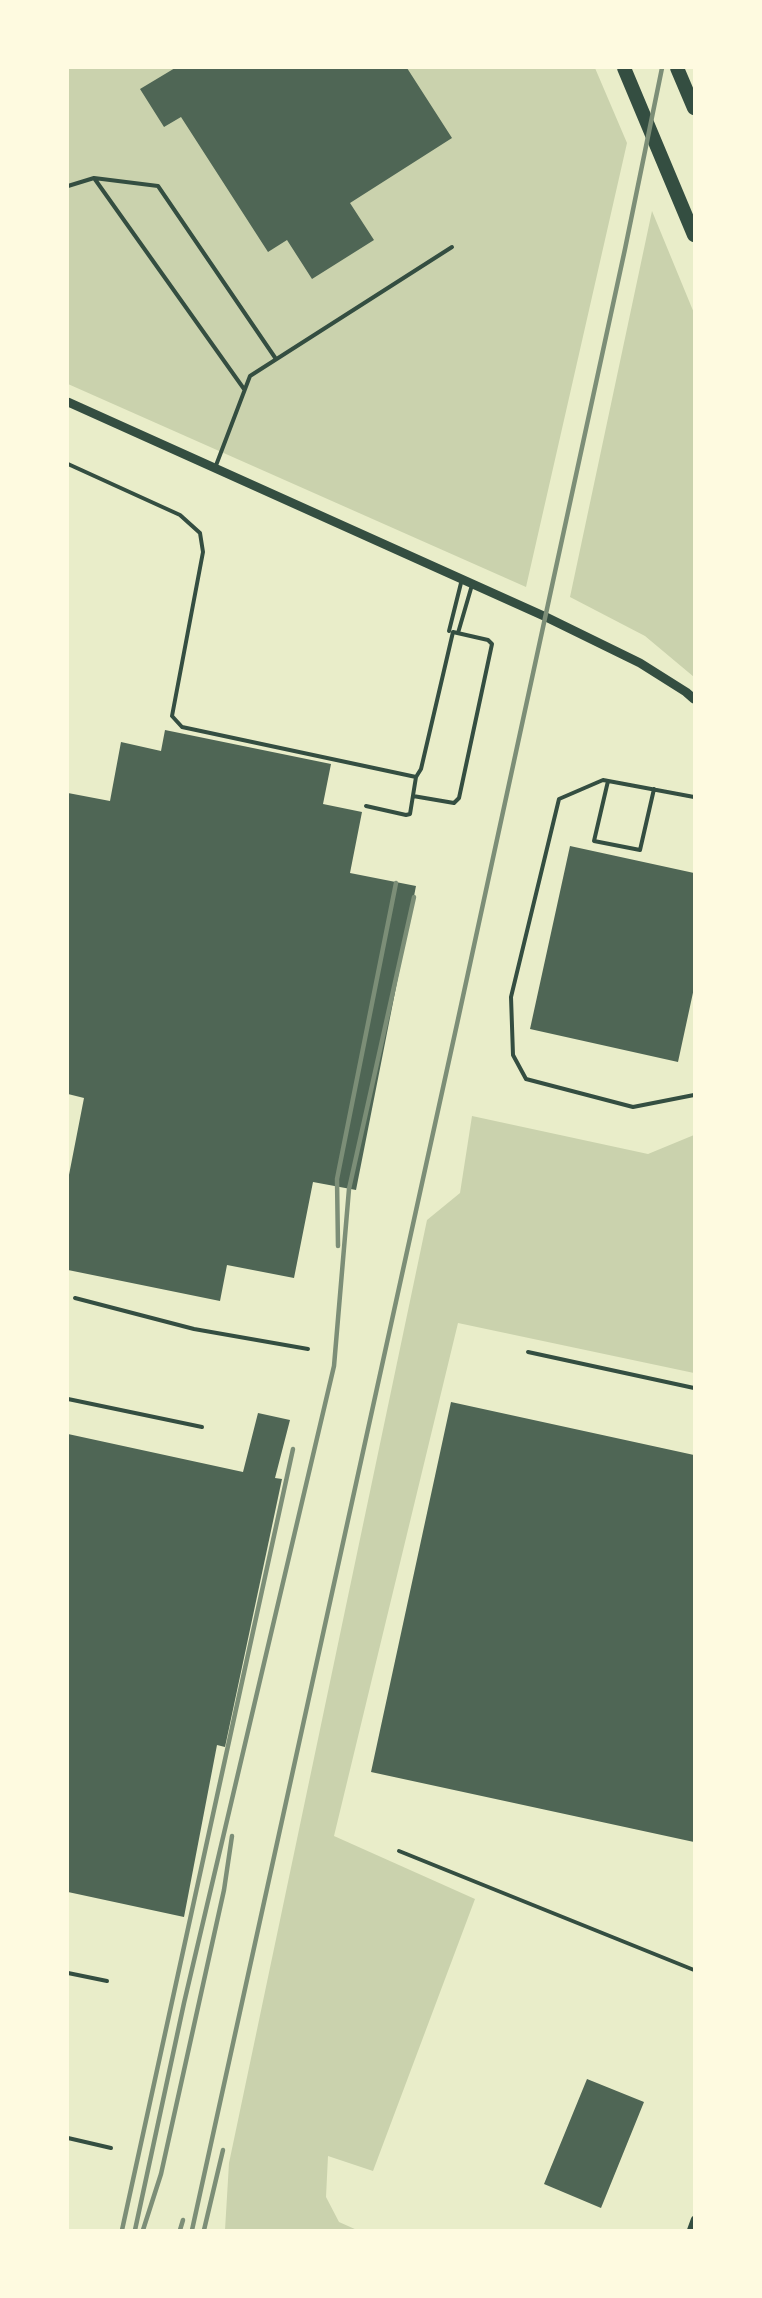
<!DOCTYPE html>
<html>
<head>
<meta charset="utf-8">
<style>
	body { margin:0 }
	#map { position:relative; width:762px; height:2298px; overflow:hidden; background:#e9edc9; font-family:"Archivo Narrow",sans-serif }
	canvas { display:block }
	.frame { position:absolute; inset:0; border:69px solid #fefae0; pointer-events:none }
</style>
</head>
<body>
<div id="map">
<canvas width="762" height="2298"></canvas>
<div class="frame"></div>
</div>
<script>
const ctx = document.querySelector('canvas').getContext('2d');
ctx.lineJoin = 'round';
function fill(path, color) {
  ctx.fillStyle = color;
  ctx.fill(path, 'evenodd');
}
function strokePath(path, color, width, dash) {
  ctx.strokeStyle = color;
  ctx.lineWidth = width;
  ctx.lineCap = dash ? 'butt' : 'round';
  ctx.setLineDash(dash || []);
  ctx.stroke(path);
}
fill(new Path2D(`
	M68,68H595L627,143L526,587L68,384Z
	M652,211L694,313V677L645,636L570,597Z
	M472,1116L648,1154L694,1135V1373L458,1323L334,1836L475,1899L373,2171L328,2156L326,2197L339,2222L357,2230H225L229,2163L427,1220L460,1193Z`), '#cad2ad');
fill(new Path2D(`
	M175,68H407L452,138L350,203L374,240L312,279L287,240L268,252L181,117L164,127L140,89Z
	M165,730L331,764L323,804L362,812L350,873L416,886L356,1190L313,1182L294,1278L227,1265L220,1301L68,1270V1180L84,1098L68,1094V793L110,801L121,742L161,751Z
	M570,846L694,873V988L678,1062L530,1029Z
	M451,1402L694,1455V1842L371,1772Z
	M258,1413L290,1420L275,1478L282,1479L225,1747L217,1745L184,1917L68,1892V1434L243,1472Z
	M587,2079L644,2102L601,2208L544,2184Z`), '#4f6655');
strokePath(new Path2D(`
	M94,178L158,186L276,359
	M68,186L94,178L244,389
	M68,464L180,515L200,533L203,552L172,716L182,727L416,777L421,769L453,632L488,640L492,644L459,798L454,803L413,796
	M215,468L250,376L452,247
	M449,631L462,579
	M458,633L472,585
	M608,781L594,841L640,850L654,789
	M694,797L603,780L559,799L511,997L513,1055L526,1079L633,1107L694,1095
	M366,806L406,815L410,814L416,777
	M75,1298L194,1329L308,1349
	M528,1352L694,1388
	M68,1399L202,1427
	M399,1851L694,1970
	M68,1973L107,1981
	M68,2138L111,2148`), '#344e41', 4);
strokePath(new Path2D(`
	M690,2230L694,2219`), '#344e41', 6);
strokePath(new Path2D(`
	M68,402L546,617L640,663L686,692L694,699`), '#344e41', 9);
strokePath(new Path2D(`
	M624,68L694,235
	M677,68L694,108`), '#344e41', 14);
strokePath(new Path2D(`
	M338,1246L337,1179L396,883
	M122,2230L293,1449
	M135,2230L184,2003L334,1366L349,1189L414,897
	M143,2230L161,2174L224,1890L232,1836
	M180,2230L183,2220
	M192,2230L457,1024L625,249L662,68
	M204,2230L223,2150`), '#7c8e77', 4.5);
</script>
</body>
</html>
